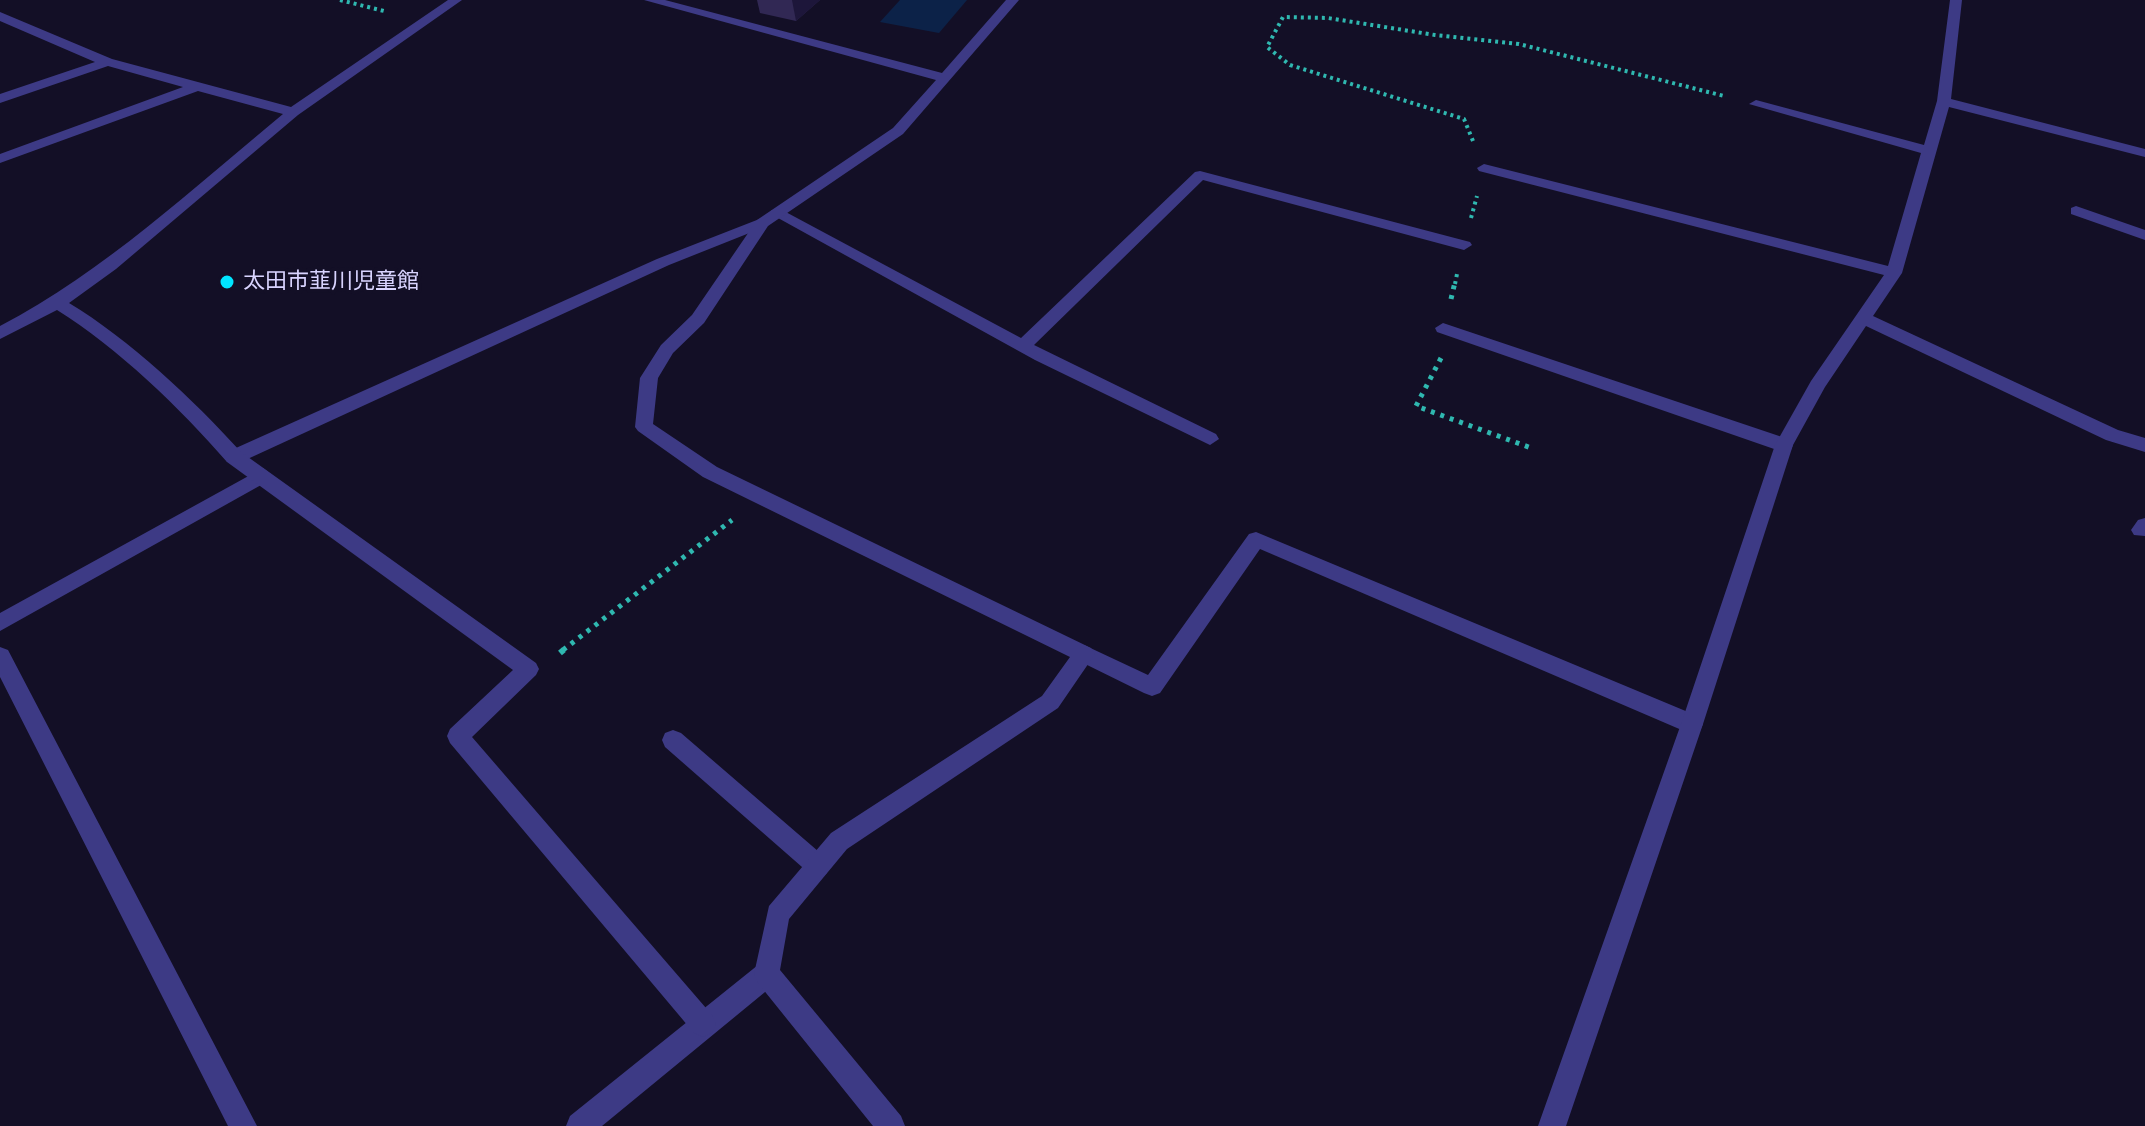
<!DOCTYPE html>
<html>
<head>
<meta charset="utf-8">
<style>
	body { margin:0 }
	canvas { display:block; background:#130f26 }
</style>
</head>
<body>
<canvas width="2145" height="1126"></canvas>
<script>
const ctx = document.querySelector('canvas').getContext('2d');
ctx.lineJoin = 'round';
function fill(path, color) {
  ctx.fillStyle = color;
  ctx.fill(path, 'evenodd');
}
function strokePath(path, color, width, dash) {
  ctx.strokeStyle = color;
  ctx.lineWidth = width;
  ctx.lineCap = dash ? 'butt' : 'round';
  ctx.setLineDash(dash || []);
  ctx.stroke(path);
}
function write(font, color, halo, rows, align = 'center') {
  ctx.font = font + ' "Archivo Narrow","Noto Sans JP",sans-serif';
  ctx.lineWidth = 8;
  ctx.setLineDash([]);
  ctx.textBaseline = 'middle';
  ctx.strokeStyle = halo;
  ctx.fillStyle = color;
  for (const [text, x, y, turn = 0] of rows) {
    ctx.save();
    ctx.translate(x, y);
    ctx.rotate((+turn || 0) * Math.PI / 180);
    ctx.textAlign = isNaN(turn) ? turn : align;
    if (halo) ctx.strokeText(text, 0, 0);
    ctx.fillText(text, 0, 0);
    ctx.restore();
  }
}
fill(new Path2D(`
	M900,0H967L939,33L880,22Z`), '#0c2248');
strokePath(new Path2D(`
	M340,0L384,11
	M1473,141L1464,119L1290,65L1267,47L1283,17L1328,18L1435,35L1519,44L1724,96
	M1471,218L1477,196
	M1455,284L1457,274`), '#2fb8b0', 4, [3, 4]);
strokePath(new Path2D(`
	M1451,299L1455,282
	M1441,358L1416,406L1534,449
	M563,650L732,520`), '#2fb8b0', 5, [4, 6]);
strokePath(new Path2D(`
	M560,653L566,648`), '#2fb8b0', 6, [5, 7]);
fill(new Path2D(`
	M1200,171L1470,242L1472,245L1464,250L1203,180L1034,345L1216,434L1219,439L1210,445L1035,360L769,213L772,210H782L1021,338L1195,172Z
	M2076,206L2145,230V240L2071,214V208Z
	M762,218L770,223L767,226L669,265L241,462H227L225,457L227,452L657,259Z
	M1443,323L1791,440L1793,445L1791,450H1777L1437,332L1435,328Z
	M263,468L272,475L270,480L0,631V613Z
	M2145,518V536L2134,535L2131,530L2138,520Z
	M1256,532L1700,717L1703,724L1700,731L1692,733L1684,731L1260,549L1160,693L1152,696L1144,693L1077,660L1073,654L1077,648L1084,645L1148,675L1249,534Z
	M0,647L8,650L257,1126H228L0,677Z
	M673,730L681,733L826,858L830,866L826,874L818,877L810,874L665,747L662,740L665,733Z
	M767,962L776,965L780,974L776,983L602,1126H566L570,1116L758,965Z`), '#3d3a85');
fill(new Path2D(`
	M448,0H462L298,115L116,269L69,303C129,339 194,400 241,452L536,663L539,669L536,675L472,737L712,1015L716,1024L712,1033L703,1037L694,1033L450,743L447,736L450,729L513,670L227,462C181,409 117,347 57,310L0,339V326C105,271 192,189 283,114L198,91L0,163V154L183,87L108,66L0,103V94L95,62L0,21V12L112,59L291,107Z
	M644,0H665L942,73L1006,0H1019L903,134L768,226L704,323L673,353L658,378L653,424L717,467L1091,648L1095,654L1058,708L847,849L789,919L780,970L901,1116L905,1126H873L758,983L754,974L769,906L831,833L1042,696L1070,657L703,477L638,431L635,427L640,378L661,345L692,315L757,220L893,128L936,80Z
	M1950,0H1962L1951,99L2145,149V157L1949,107L1902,273L1873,316L2118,430L2145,438V452L2106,440L1866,326L1825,387L1793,445L1703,724L1566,1126H1538L1681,724L1775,445L1811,381L1884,275L1479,171L1477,168L1484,164L1888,266L1921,153L1749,104L1756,100L1924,145L1937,101Z`), '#3d3a85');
fill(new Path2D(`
	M757,0H820L796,21L760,13Z`), '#312854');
fill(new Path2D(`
	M792,0H820L796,21Z`), '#1d163a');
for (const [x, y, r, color] of [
	[227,282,8,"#00e5ff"]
]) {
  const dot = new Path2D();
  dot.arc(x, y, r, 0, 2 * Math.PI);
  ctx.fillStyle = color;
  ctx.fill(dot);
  strokePath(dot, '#130f26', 3);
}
write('22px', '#d9d4ff', '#130f26', [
	["太田市韮川児童館",243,282]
], 'left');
</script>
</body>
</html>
